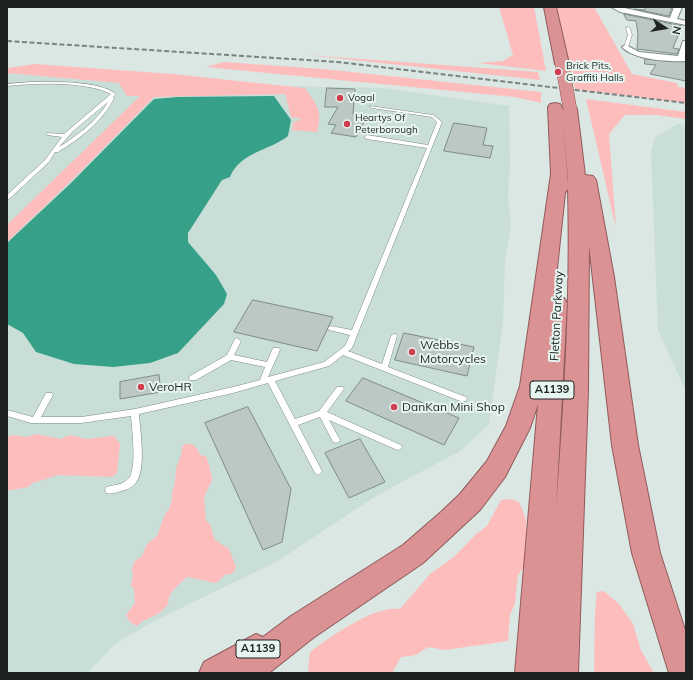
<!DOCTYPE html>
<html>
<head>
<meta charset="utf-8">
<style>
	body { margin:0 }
	#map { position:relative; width:693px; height:680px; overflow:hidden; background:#dae7e3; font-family:Mulish,sans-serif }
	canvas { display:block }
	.frame { position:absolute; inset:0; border:8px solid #1e2321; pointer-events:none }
	.north { position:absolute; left:645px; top:8px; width:40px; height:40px; -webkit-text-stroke:3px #e7f5f0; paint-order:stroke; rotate:102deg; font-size:11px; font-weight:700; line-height:16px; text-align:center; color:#1e2321 }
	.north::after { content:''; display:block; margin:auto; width:14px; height:18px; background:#1e2321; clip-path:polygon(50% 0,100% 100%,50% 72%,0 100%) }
</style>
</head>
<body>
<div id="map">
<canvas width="693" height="680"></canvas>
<div class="frame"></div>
<div class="north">N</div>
</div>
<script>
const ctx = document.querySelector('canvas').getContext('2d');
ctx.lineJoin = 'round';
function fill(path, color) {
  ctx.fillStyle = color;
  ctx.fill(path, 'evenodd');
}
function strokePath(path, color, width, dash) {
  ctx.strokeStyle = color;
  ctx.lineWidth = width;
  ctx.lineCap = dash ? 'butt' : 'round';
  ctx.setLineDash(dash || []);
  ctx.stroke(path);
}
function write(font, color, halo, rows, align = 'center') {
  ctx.font = font + ' Mulish,sans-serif';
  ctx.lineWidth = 4;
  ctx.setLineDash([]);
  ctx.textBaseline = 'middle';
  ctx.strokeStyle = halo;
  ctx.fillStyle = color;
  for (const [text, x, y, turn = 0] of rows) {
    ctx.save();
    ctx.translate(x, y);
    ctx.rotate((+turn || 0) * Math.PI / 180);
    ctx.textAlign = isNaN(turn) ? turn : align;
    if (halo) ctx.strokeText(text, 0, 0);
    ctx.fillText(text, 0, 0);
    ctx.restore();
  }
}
fill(new Path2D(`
	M7,73L119,83L383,88L509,106L510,164L508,194L511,226L505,259L503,322L489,424L460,451L376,496L276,562L154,621L115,644L87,673H7Z
	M677,124L686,125V391L658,330L651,152L655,138Z`), '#c9ded7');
fill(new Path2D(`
	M499,7H534L546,71L478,63L503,61L513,55Z
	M557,7H594L632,74L677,83L678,87L686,88V103L575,89Z
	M307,55L538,72L540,80Z
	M224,62L323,69L541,92V103L515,97L206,67Z
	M35,64L172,74L305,88C317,106 323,110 317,132L292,130L294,122L302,119L291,117L285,94L154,97L78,174L7,242V225L140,96H127L119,83L7,73V68Z
	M586,99L686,112V119L657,115H625L609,134L616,228Z
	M37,434L60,439L70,435L86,439L114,436L120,444L117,473L112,477L58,475L33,483L28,487L7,491V438L12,435L27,437Z
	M185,444C193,443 198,448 200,455L206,456L210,468L212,480L204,497L206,521L210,524L215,540L229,549L236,568L232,574H226L216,583L188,577C182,581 174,588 170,595C168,600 169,605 164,609C156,617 145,618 137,626L130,622L126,615L135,603L134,588L131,586L133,576L132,568L135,561L142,556L147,544L157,536L165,514L169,509L172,499V492L175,482L176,469L182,452V447Z
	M511,499L519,502L526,519V564L518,575L515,603L510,615L508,641L445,650L428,647L416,655L401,657L392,673H310L308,670L310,652C332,636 372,606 400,609L430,574L455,556L476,534L487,526L501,500Z
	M604,591L619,604L633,624L641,650L654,673H594L595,612L597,592Z`), '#febdbd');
fill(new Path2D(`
	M274,96L291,120L288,136C269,151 240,152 230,177L222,180L188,233V242L216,275L227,294L224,304L178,353L150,363L113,367L74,364L36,352L23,333L7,324V243L70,184L154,99L178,97Z`), '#37a089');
const building = new Path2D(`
	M645,7H672L669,16L634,9L645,10Z
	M624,14L682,26L673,48L679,49L677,54L637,49L638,33L636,21L627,20Z
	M645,59L686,62V81L650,74L656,65L645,64Z
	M327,88L355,89L353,114L367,116L356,137L331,133L336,125L328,124L338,107H325Z
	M454,123L487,128L483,145L493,146L490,158L444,151Z
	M253,300L333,317L317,351L234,332Z
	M404,333L474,347L467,376L395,360Z
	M159,375L161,392L120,399V382Z
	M363,378L459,418L444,445L346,401Z
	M248,407L291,489L282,542L263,550L205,423Z
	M360,439L385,482L349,498L325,453Z`);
fill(building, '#bbc8c4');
strokePath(building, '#7f8c88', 1);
const service = new Path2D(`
	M628,27L630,28L632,35L628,47L626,48L624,47L628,35L626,28Z
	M30,82C53,82 98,80 116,94L113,97L114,98C102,122 81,138 58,152H55L49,162L9,199L7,200V195L45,160L62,137L47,135V133L64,134L111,94C85,81 36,83 7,86V84ZM108,102C97,121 78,135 59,147L73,131Z
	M370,106L433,115L442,122L352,348L348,351L382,364L391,336L394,334H396L397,336L388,367L466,397L467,399L466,401H460L343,355L329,366L275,381L295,419L319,411L337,387H343L344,389L327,412L401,445L402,447L401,449L398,450L395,449L329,420L340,440L339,442L336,443L333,442L320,417L298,425L322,471L321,473L318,475L315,473L268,383L233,393L139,414C140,431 147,470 135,484C131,488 126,490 121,491C116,493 111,494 106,493L105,490L106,487C114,485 123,485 129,478C137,469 132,428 131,416L81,423H31L7,416V410L33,417L46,393H52L53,395L41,417H81L135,409L233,387L260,380L265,367L231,360L196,380H190L189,378L190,376L227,355L235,339L237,338L241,341L234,355L267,362L273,348H279L280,350L268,377L324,362L345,346L350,335L329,330L328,328L331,326L352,330L427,148L367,139L364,137L367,135L428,145L437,122L432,117L372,108L370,107Z`);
const minor = new Path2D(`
	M611,7H620L670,18L674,7H682L677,19L686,21V25L620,12Z
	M683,41H686V61C669,62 634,60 622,47L626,45L639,52L678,56Z`);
const trunk = new Path2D(`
	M544,7H556L569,64L567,67H557L555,64Z
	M555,103L560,104L563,109L565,106H575L577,109L585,175L593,176L596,180L614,277L638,445L660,553L686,633V673H669L632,553L612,445L589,245L588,391L578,673H515L538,404L530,428L505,477L480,510L423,563L313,638L269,673H199L204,662L256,634L263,637L291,616L403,545L441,512L460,494L487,461L506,426L520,386L551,174L548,107L550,104ZM563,120L568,179V184ZM568,189C571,296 564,403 556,509L567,303L564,298L554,297L565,193Z`);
strokePath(service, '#7d8a86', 1);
strokePath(minor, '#7d8a86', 2);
strokePath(trunk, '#925a5b', 2);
fill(service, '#fff');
fill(minor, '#fff');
fill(trunk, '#da9294');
strokePath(new Path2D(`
	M7,41L338,62L686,103`), '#79827f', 2, [5, 2.5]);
const trunkBridge = new Path2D(`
	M562,64L570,109`);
strokePath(trunkBridge, '#925a5b', 14, []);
strokePath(trunkBridge, '#da9294', 13);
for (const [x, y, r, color] of [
	[558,72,4,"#ce3e4e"],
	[340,98,4,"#ce3e4e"],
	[347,124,4,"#ce3e4e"],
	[412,352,4,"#ce3e4e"],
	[141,387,4,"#ce3e4e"],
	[394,407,4,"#ce3e4e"]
]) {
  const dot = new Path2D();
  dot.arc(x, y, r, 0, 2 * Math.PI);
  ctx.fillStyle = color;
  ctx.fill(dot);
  strokePath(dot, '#e7f5f0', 1.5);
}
write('10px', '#1e2321', '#e7f5f0', [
	["Brick Pits,",566,66],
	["Graffiti Halls",566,78],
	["Vogal",348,98],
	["Heartys Of",355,118],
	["Peterborough",355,130]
], 'left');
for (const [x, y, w] of [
	[552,390,44],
	[258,649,44]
]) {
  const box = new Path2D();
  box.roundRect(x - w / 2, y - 9, w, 18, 3);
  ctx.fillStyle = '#e7f5f0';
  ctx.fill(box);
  strokePath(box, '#1e2321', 1);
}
write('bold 11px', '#1e2321', null, [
	["A1139",552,390],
	["A1139",258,649]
]);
write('12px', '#1e2321', '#e7f5f0', [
	["Fletton Parkway",557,316,-87]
]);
write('12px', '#1e2321', '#e7f5f0', [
	["Webbs",420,345],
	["Motorcycles",420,359],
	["VeroHR",149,387],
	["DanKan Mini Shop",402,407]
], 'left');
</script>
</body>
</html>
